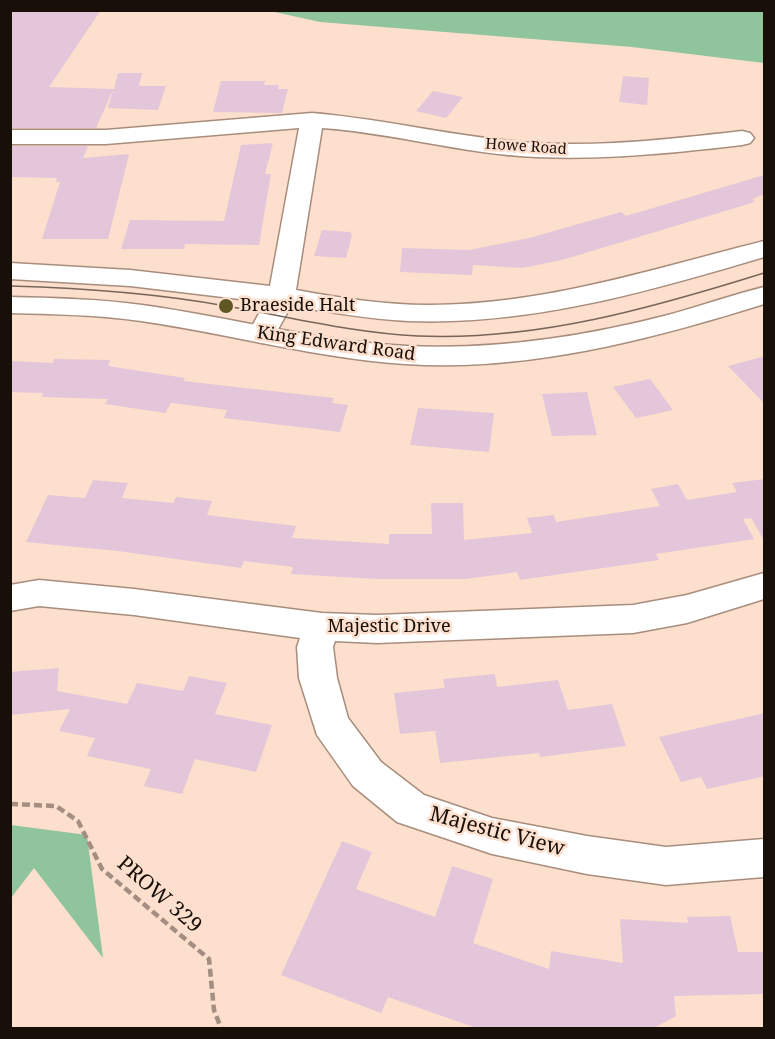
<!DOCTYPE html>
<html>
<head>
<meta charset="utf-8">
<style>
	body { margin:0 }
	#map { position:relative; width:775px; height:1039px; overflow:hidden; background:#fddfcd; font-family:"Noto Serif",serif }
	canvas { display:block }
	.frame { position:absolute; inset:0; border:12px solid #190f09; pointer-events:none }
</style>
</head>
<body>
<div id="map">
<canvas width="775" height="1039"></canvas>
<div class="frame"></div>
</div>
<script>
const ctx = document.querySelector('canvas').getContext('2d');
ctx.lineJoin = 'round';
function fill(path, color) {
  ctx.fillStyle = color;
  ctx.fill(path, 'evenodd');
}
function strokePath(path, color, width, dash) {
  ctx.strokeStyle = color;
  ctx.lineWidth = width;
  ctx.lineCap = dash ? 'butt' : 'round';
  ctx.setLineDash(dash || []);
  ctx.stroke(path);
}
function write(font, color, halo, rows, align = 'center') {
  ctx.font = font + ' "Noto Serif",serif';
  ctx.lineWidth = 5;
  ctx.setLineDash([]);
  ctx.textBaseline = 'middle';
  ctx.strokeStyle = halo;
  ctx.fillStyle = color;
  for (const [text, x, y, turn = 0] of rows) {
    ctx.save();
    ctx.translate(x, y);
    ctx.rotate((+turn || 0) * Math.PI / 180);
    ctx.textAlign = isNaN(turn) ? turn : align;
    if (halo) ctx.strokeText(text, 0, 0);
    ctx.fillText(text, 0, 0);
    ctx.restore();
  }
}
fill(new Path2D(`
	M270,11H764V63L632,47L320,22Z
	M11,825L87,835L103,958L34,868L11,898Z`), '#90c49c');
fill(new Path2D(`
	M10,10H101L49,87L114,89L118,73H142L139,86H166L158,110L108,108L113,90L96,128H10Z
	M623,76L649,78L647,105L619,102Z
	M221,81H265L264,85H279L278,89H288L282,113L213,112Z
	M433,91L463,97L446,118L416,111Z
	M273,143L265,174H271L259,245L185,244L184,249H121L130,220L224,221L241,145Z
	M10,146H88L83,158L129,154L108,239H42L60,182H56L57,178L10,177Z
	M764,175L765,194L752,199L755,202L562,260L522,268L473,265L472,275L400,272L402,248L469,250L529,238L621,212L626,216Z
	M322,230L350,232L352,235L346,258L314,256Z
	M765,356V404L728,366Z
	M54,359L110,360L108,366L185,378L183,381L334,398L332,403L348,405L340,432L224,418L227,410L171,403L165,413L105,404L108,399L42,397L43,393L10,392V361L53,363Z
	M650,379L673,410L636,418L613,387Z
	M587,392L597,435L552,436L542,394Z
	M418,408L494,413L489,452L410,445Z
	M765,479V542L751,518L743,519L754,539L656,554L659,560L520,580L517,572L466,579H376L291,574L293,567L244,561L241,568L118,551L26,542L48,495L85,498L93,480L128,483L122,498L173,503L176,497L212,501L207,515L296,526L292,538L389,544V534H432L431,503H463L464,540L532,533L527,518L554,515L556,522L660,506L651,489L678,484L687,500L737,492L732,483Z
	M59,668L57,691L127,704L137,683L183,691L189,676L227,683L215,714L272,725L256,772L195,759L182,794L144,786L151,769L87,756L95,738L59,731L70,709L10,715V672Z
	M495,674L497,687L558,680L568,710L612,704L626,746L540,757L539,753L440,763L435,731L400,734L394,693L445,688L443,679Z
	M765,713V776L707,789L701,777L681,782L659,737Z
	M342,841L372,852L356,889L435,917L452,866L493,879L473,943L549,969L551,951L623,963L620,919L688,923L687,917L730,916L738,952H765V994L674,996L676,1016L652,1029H479L388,997L381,1013L281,975Z`), '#e3c6d9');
const minor = new Path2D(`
	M312,113C386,119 459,138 533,143C602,147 673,139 742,131L750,133L754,138L750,143L742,145C674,153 605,160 536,157C464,154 394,133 322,128L296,290C340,298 384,305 428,305C544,305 653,269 764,241V257C650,291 529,326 408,321C368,319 329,312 291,306L272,340L262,343L252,340L248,334L265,302L130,286L10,279V263L130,270L270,286L299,128L106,144H10V130H106Z
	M764,573V599L687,623L633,633L377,643L335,641L333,647L337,678L348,718L381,762L424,795L492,818L587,836L666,847L764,839V877L666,885L587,874L492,854L397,822L353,786L317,735L299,678L297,647L300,638L134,615L39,606L10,611V585L39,580L134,589L322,613L377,615L633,605L687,595Z`);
const major = new Path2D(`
	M764,287V304C649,340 527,372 405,364C316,358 230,334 141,321C98,315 54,314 10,313V297C54,298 99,299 142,305C231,317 318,342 407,346C495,350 583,337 668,315C700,306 732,295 764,287Z`);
strokePath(minor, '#a88d7c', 3);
strokePath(major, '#a88d7c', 3);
strokePath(new Path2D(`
	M10,804L56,806L78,821L102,869L209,959L214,1010L221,1028`), '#a48e81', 4.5, [8, 4]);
fill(minor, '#fff');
fill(major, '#fff');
strokePath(new Path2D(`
	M10,286C83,288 155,293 226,306C290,317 353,333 418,336C537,341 652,308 764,273`), '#78655a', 1.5);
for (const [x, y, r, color] of [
	[226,306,8,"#5e5724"]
]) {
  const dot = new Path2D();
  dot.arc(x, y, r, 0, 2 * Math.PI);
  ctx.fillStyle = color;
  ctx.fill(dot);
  strokePath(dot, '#fddfcd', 2);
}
write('15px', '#190f09', '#fddfcd', [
	["Howe Road",526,147,4]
]);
write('18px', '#190f09', '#fddfcd', [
	["Braeside Halt",240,306]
], 'left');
write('18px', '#190f09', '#fddfcd', [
	["King Edward Road",336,344,8],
	["Majestic Drive",389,627]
]);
write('21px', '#190f09', '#fddfcd', [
	["Majestic View",497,832,15],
	["PROW 329",159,895,41]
]);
</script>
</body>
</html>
